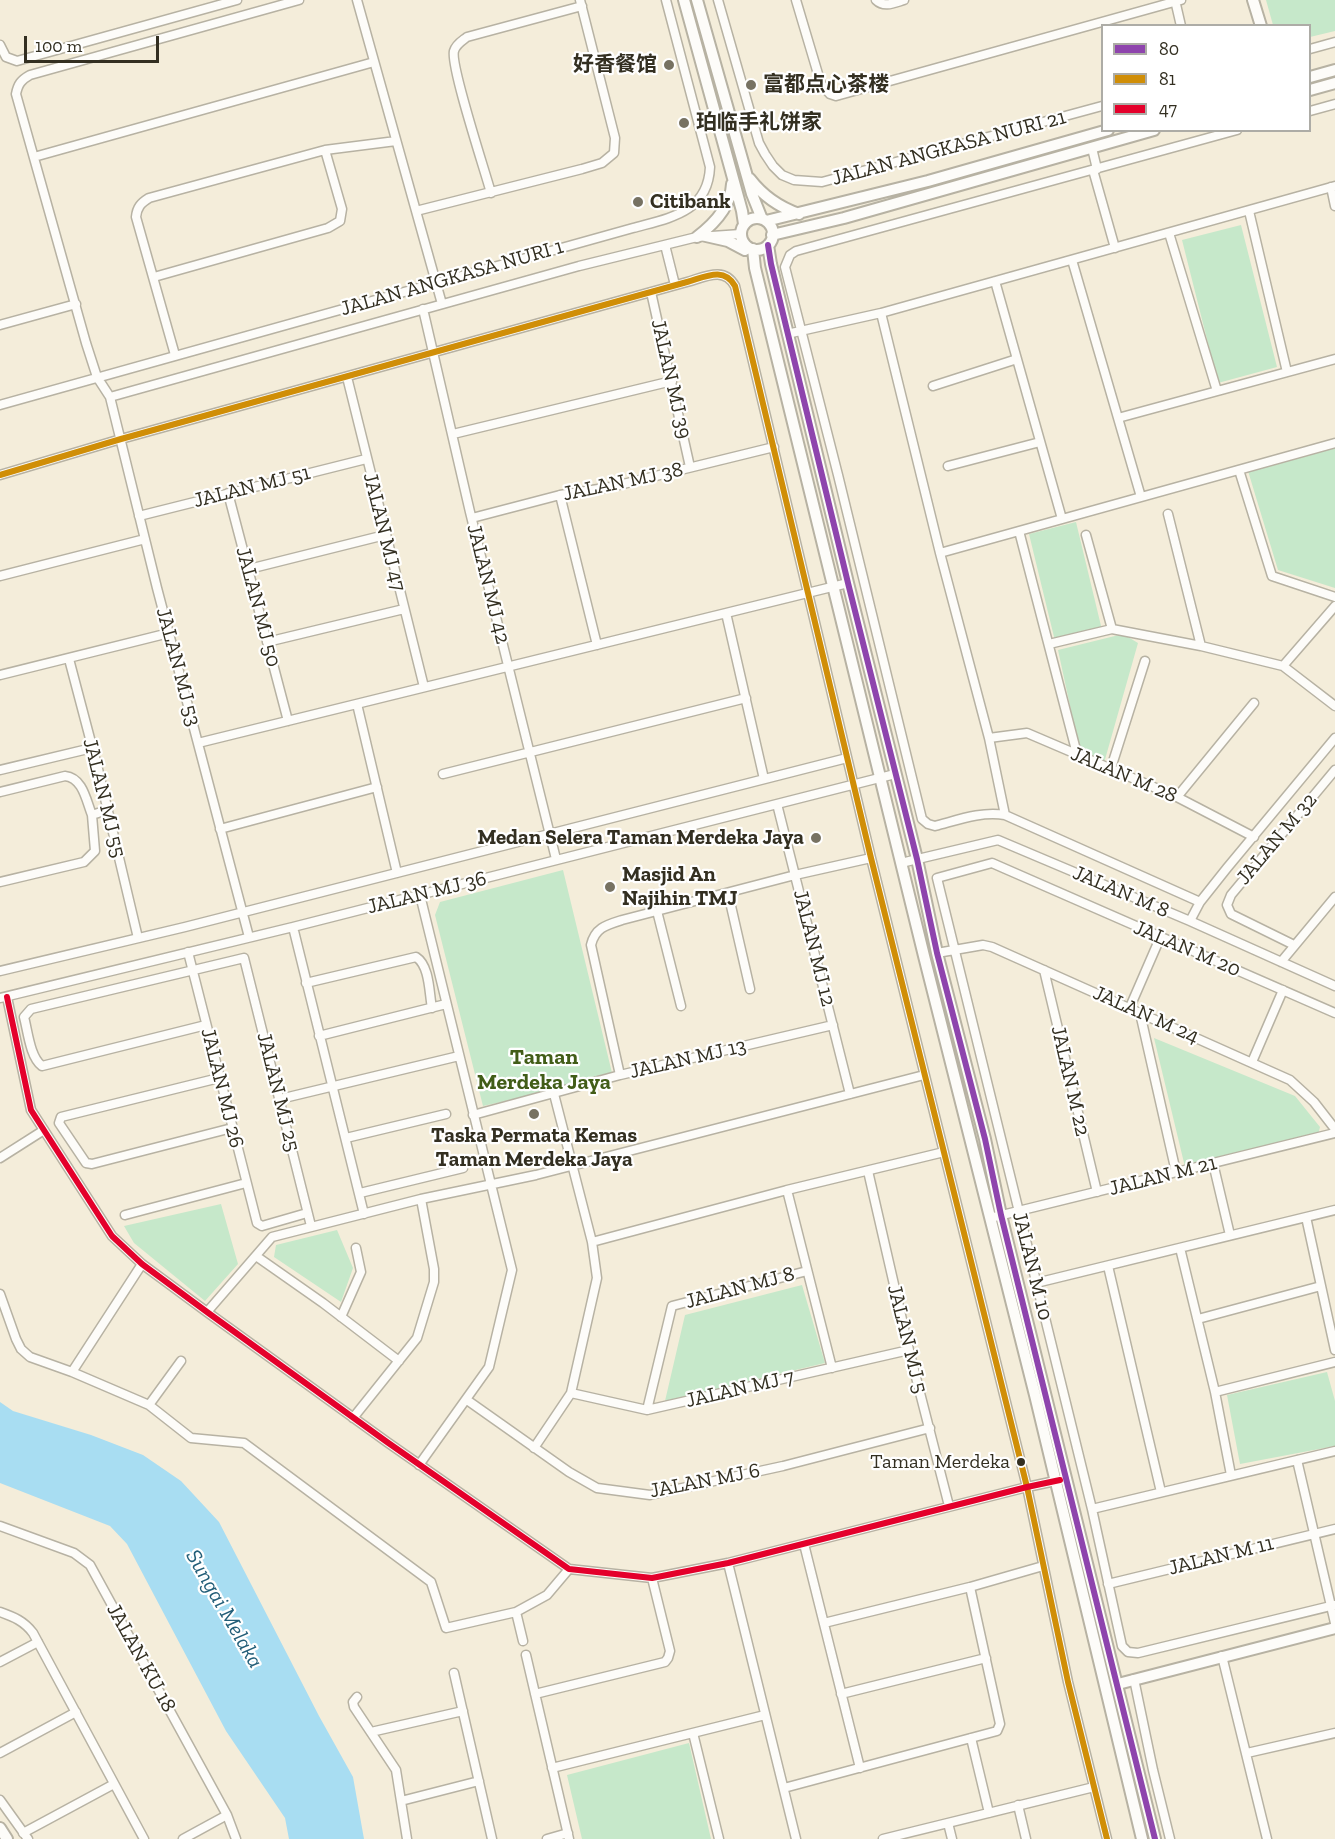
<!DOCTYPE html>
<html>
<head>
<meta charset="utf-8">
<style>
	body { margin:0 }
	#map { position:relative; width:1335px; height:1839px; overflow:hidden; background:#f4edda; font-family:"Zilla Slab",serif }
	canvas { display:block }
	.legend { position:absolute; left:1101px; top:24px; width:210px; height:108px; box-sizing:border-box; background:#fff; border:2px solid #adaca6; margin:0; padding:8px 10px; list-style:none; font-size:18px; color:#332f21 }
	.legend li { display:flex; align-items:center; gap:12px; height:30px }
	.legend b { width:30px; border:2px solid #adaca6 }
	.scale { position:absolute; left:24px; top:36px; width:135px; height:27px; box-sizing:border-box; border:3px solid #332f21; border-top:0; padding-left:8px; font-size:18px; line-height:21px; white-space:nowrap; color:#332f21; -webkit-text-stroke:4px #fff; paint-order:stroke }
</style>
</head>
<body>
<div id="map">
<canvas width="1335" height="1839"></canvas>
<ul class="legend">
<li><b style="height:8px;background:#8e44ad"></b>80</li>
<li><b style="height:8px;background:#d08e07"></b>81</li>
<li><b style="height:8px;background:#e4002b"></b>47</li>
</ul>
<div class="scale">100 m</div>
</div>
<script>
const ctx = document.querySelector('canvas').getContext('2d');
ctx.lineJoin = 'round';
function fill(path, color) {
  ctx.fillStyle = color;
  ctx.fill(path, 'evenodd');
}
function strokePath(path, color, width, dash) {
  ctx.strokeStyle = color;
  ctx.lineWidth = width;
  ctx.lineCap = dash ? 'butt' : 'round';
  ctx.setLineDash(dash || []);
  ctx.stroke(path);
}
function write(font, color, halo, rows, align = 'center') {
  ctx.font = font + ' "Zilla Slab","Noto Sans SC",serif';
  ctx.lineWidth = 4.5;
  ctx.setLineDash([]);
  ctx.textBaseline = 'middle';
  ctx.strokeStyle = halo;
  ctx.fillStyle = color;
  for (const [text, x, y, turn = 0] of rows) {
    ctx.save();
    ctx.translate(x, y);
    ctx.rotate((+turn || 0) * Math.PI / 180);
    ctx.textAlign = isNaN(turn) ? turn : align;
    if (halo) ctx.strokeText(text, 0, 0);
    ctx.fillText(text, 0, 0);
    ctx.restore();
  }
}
fill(new Path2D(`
	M1266,0H1335V31L1310,37V26L1273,25Z
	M1241,225L1277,367L1218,383L1182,240Z
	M1335,448V588L1278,570L1248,471Z
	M1076,522L1102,630L1055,641L1029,534Z
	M1123,634L1138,643L1104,763L1080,752L1058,650Z
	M563,870L613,1077L483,1106L435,915L440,902Z
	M1154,1038L1295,1096L1320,1127L1318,1135L1185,1167Z
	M221,1204L238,1264L205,1301L134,1243L124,1226Z
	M337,1230L353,1268L341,1302L274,1257L276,1245Z
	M802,1285L825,1363L665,1401L685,1315Z
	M1327,1372L1335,1401V1446L1240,1464L1227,1395Z
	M689,1743L711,1839H582L567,1775Z`), '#c6e8ca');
fill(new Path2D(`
	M0,1402L13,1411L91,1435L143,1455L181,1481L219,1522L319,1716L353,1777L364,1839H289L285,1818L226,1731L127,1544L110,1526L0,1483Z`), '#a8ddf2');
const minor = new Path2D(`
	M357,0L442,304
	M718,0L759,143L765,154L773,166L782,175L794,180L822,182L1102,106
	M796,0L821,84L830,94L836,96L1181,0
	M876,0C884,8 894,3 904,0
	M1175,0L1181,26
	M0,45L6,57L17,61L237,0
	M1310,49L1335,42
	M1310,111L1335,104
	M1092,148L1097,169
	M34,157L374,62
	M1093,170L1115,248
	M1331,187L1335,206
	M491,193C485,171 450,65 454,51C456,44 462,41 467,37L582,6
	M416,211L582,169L602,163L614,153L615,138L580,0
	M1249,211L1287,372
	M1169,233L1217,391
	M665,245L675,285
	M1072,260L1141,497
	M154,277L328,228L340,221L342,209L325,150
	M995,281L1062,519
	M651,292L690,467
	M423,309L470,512L556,859
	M881,313L940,553L989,738L1005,815
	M0,325L76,304
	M787,334L881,313L1335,186
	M175,355L136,217C137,207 141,203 149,198L325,150L396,141
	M347,377L424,687
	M933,386L1017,359
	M110,397L579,266L697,237L741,234
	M0,405L633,228C669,218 708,213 710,167L666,0
	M1118,418L1335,359
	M453,434L672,381
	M948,466L1040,442
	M1239,470L1272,576L1335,597
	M0,475L121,439L687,282C705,277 724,266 735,286L871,858L1027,1487L1068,1682L1107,1839
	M228,493L288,721
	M560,495L597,645
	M1168,514L1201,646
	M139,516L366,459
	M472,518L560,495L611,487L774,447
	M1019,531L1077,754
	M1086,535L1112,629
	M940,553L1335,443
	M249,569L385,535
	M0,576L145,539
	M726,613L764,779
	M267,642L404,609
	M1049,644L1112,629L1201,646L1283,666L1335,706
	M69,659L98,769L138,938
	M1283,666L1335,606
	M0,675L169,633
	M357,704L397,873
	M989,738L1027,733L1177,797L1254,837
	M198,743L848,583
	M1111,768L1145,661
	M0,770L92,748
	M443,774L746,698
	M0,792L65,776C83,778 86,800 92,815L107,810
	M1177,797L1254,703
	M777,804L850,1094
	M220,829L377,787
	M901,863L998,840L1190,921L1335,986
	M0,882L84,862L95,851L92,815
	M728,893L750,989
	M1200,902L1005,815C981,811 958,820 935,826L928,824L922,819L838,475L785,267L790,255L796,251L1237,130
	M657,911L681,1006
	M1190,921L1200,902L1227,868L1335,738
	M293,927L364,1214
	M249,937L157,588L110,397L97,377L86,343L16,94C18,84 21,80 30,75L299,0
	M1294,945L1231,914L1227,905L1231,895L1335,770
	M188,952L257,1223L262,1226L307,1213
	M937,953L983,945L992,947L1290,1080L1314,1102L1335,1129
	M1281,962L1335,897
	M1044,970L1097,1192
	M0,971L185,927L847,758
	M306,983L416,957C430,966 429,993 432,1008
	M7,997L31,1110L112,1236L142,1264L207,1312L387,1442L569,1569L652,1578L728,1563L1027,1487L1060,1480
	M0,998L293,927L895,774
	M1130,1007L1160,938
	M1140,1013L1176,1172
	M1335,1013L992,863L937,878L1092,1509L1122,1646L1128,1652L1138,1653L1335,1605
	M206,1025L42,1066C30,1057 28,1032 24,1017L31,1009L244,958L311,1226
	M319,1036L446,1004
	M1252,1062L1283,990
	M620,1075L591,945C595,928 606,925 622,920L795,875L871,858
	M219,1078L61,1117L59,1123L86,1163L92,1164L232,1128
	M280,1099L459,1056
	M473,1115L620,1075L833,1025
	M346,1138L446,1114
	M0,1158L44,1130
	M1213,1163L1230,1235
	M868,1171L909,1350L949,1506
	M787,1190L832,1368
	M360,1193L463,1168
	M125,1215L246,1183
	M1306,1217L1335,1350
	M990,1218L1335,1133
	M592,1242L787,1190L944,1152
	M1180,1248L1215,1392L1231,1475
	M256,1256L323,1303L399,1361
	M1108,1266L1161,1492
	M1036,1283L1335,1210
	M0,1294L16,1339L21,1349L30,1357L72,1372L149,1405L191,1438L244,1443L431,1582L446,1628L516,1612L547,1595L569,1569
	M207,1312L272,1237L421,1199L536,1175L924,1075
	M341,1317L361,1272L356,1248
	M1198,1319L1321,1286
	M72,1372L142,1264
	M1215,1392L1335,1362
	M571,1393L647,1410L909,1350
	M467,1400L569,1472L597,1488L650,1495L783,1466L930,1428
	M149,1405L181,1361
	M647,1410L672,1306L807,1271
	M353,1418L417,1338L434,1282V1269L421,1199
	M534,1448L571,1393L597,1278L592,1242L554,1094
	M1297,1460L1335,1623
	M419,1465L489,1367L512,1270L420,895
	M1092,1509L1335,1451
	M0,1526L74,1553L90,1565L227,1815L236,1839
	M804,1544L860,1768
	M728,1563L796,1839
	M1108,1584L1335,1529
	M0,1612C14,1617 24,1621 33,1633L144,1839
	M516,1612L523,1641
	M824,1623L970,1587L1043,1566
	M526,1655L569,1839
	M1222,1656L1267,1839
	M0,1662L38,1642
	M454,1673L492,1839
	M1134,1679L1153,1770L1170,1839
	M535,1694L665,1662L668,1658L670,1651L652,1578
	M841,1694L986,1658
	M357,1697L353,1702L354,1707L396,1770L407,1839
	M371,1732L463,1711
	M693,1733L719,1839
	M971,1738L989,1813
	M0,1753L76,1712
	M1247,1753L1335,1733
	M552,1768L765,1715
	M784,1788L997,1731L1000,1724L970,1587
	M0,1800L28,1839
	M401,1801L479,1781
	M1018,1805L1026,1839
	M948,1823L952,1839
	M23,1833L114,1784
	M183,1839L227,1815
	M547,1839L568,1833
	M883,1839L1094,1787`);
const tertiary = new Path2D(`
	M1253,0L1261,26
	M1118,1684L1335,1628
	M0,1828L7,1839`);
const secondary = new Path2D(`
	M684,0L742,211L744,224
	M697,0L752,194L762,219
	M1310,77L1335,70
	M1310,90L1335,83
	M750,179C763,196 779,207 799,214
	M741 234a16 16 0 1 1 32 0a16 16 0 1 1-32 0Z
	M766,221L928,181L1108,130
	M772,235L844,218L1154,130
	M706,236L728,241L745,250
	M697,237C714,224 731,207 732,184
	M768,245L771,264L848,583L917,859L937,953L985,1139L1001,1215L1155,1839
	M753,249L755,268L924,956L1035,1395L1142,1839`);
strokePath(minor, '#b7b2a3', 11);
strokePath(tertiary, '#b7b2a3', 14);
strokePath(secondary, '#b7b2a3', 14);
strokePath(minor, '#fdfcf9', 8);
strokePath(tertiary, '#fdfcf9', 10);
strokePath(secondary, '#fdfcf9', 10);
strokePath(new Path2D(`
	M768,245L771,264L848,583L917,859L937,953L985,1139L1001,1215L1155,1839`), '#8e44ad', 6);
strokePath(new Path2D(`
	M0,475L121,439L687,282C705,277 724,266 735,286L871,858L1027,1487L1068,1682L1107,1839`), '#d08e07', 6);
strokePath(new Path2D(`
	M7,997L31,1110L112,1236L142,1264L207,1312L387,1442L569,1569L652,1578L728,1563L1027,1487L1060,1480`), '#e4002b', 6);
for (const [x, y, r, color] of [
	[669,65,6,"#777262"],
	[751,85,6,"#777262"],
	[684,123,6,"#777262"],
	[638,202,6,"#777262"],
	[816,838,6,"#777262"],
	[610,887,6,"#777262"],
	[534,1114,6,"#777262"],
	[1021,1462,5,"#332f21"]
]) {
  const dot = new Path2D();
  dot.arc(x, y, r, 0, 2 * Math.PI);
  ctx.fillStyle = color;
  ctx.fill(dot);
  strokePath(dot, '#fff', 2);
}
write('20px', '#332f21', '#fff', [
	["Taman Merdeka",1010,1462]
], 'right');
write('bold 21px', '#332f21', '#fff', [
	["好香餐馆",657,65,"right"],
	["富都点心茶楼",763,85],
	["珀临手礼饼家",696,123],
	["Citibank",650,202],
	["Medan Selera Taman Merdeka Jaya",804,838,"right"],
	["Masjid An",622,875],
	["Najihin TMJ",622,899],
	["Taska Permata Kemas",534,1136,"center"],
	["Taman Merdeka Jaya",534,1160,"center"]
], 'left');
write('21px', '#332f21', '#fff', [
	["JALAN ANGKASA NURI 21",949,148,-15],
	["JALAN ANGKASA NURI 1",452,278,-16],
	["JALAN MJ 39",671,379,77],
	["JALAN MJ 38",623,482,-12],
	["JALAN MJ 51",252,487,-14],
	["JALAN MJ 47",384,532,76],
	["JALAN MJ 42",488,584,76],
	["JALAN MJ 50",258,607,75],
	["JALAN MJ 53",178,667,75],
	["JALAN M 28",1124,775,23],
	["JALAN MJ 55",104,798,76],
	["JALAN M 32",1277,839,-50],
	["JALAN M 8",1121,892,23],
	["JALAN MJ 36",427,893,-14],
	["JALAN MJ 12",814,948,76],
	["JALAN M 20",1187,949,23],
	["JALAN M 24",1146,1015,24],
	["JALAN MJ 13",688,1059,-13],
	["JALAN M 22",1070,1081,77],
	["JALAN MJ 26",222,1088,76],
	["JALAN MJ 25",278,1092,76],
	["JALAN M 21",1163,1176,-14],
	["JALAN M 10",1032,1266,76],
	["JALAN MJ 8",740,1288,-15],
	["JALAN MJ 5",907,1339,76],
	["JALAN MJ 7",740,1389,-13],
	["JALAN MJ 6",705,1481,-11],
	["JALAN M 11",1221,1556,-14],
	["JALAN KU 18",141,1658,61]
]);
write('bold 22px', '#425d18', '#fff', [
	["Taman",544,1058],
	["Merdeka Jaya",544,1083]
]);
write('italic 22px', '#225e78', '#fff', [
	["Sungai Melaka",224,1609,60]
]);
</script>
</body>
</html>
